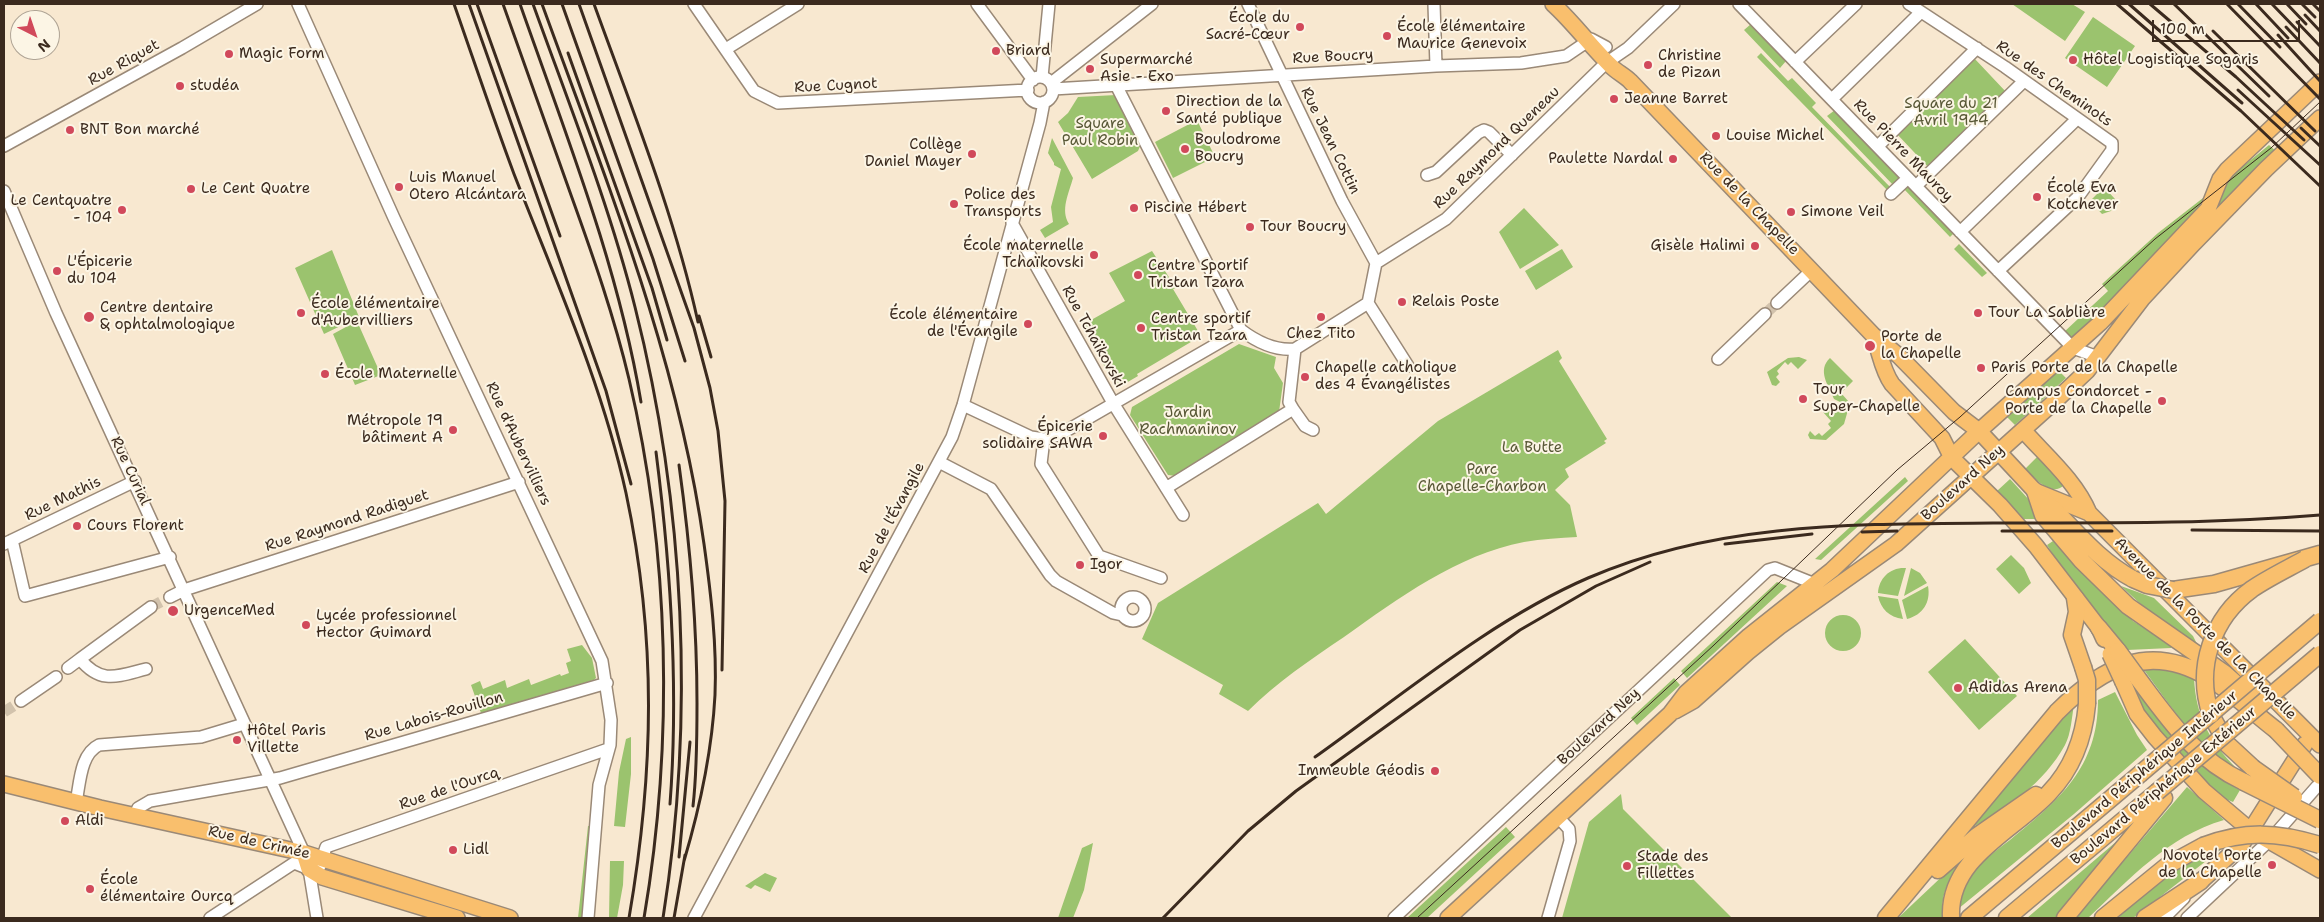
<!DOCTYPE html>
<html>
<head>
<meta charset="utf-8">
<style>
	body { margin:0 }
	#map { position:relative; width:2324px; height:922px; overflow:hidden; background:#f8e8d0; font-family:"Shantell Sans",sans-serif }
	canvas { display:block }
	.frame { position:absolute; inset:0; border:5px solid #3b2a1e; pointer-events:none }
	.north { position:absolute; left:10px; top:10px; width:50px; height:50px; box-sizing:border-box; background:#fcf5e5; border:1px solid #afa495; border-radius:50%; rotate:139deg; font-size:14px; font-weight:700; line-height:20px; text-align:center; color:#3b2a1e }
	.north::after { content:''; display:block; margin:auto; width:18px; height:22px; background:#d1495b; clip-path:polygon(50% 0,100% 100%,50% 72%,0 100%) }
	.scale { position:absolute; left:2152px; top:20px; width:148px; height:22px; box-sizing:border-box; border:2px solid #3b2a1e; border-top:0; padding-left:6px; font-size:15px; line-height:18px; white-space:nowrap; color:#3b2a1e; -webkit-text-stroke:4px #fcf5e5; paint-order:stroke }
</style>
</head>
<body>
<div id="map">
<canvas width="2324" height="922"></canvas>
<div class="frame"></div>
<div class="north">N</div>
<div class="scale">100 m</div>
</div>
<script>
const ctx = document.querySelector('canvas').getContext('2d');
ctx.lineJoin = 'round';
function fill(path, color) {
  ctx.fillStyle = color;
  ctx.fill(path, 'evenodd');
}
function strokePath(path, color, width, dash) {
  ctx.strokeStyle = color;
  ctx.lineWidth = width;
  ctx.lineCap = dash ? 'butt' : 'round';
  ctx.setLineDash(dash || []);
  ctx.stroke(path);
}
function write(font, color, halo, rows, align = 'center') {
  ctx.font = font + ' "Shantell Sans",sans-serif';
  ctx.lineWidth = 4;
  ctx.setLineDash([]);
  ctx.textBaseline = 'middle';
  ctx.strokeStyle = halo;
  ctx.fillStyle = color;
  for (const [text, x, y, turn = 0] of rows) {
    ctx.save();
    ctx.translate(x, y);
    ctx.rotate((+turn || 0) * Math.PI / 180);
    ctx.textAlign = isNaN(turn) ? turn : align;
    if (halo) ctx.strokeText(text, 0, 0);
    ctx.fillText(text, 0, 0);
    ctx.restore();
  }
}
fill(new Path2D(`
	M2012,4H2072L2085,12L2065,41Z
	M2093,17L2135,46L2107,87L2065,58Z
	M1751,24L1786,61L1780,68L1744,30Z
	M1761,53L1788,81L1792,78L1816,103L1812,107L1892,189L1889,192L1757,57Z
	M1974,58L2007,93L1929,168L1896,133Z
	M1116,95L1141,144L1138,151L1092,179L1058,122L1068,113L1078,97Z
	M1835,110L1902,179L1894,186L1827,116Z
	M1197,120L1215,157L1173,178L1155,142Z
	M1052,138L1073,178C1069,193 1060,210 1069,224L1045,238L1040,230L1053,222L1051,207L1061,169L1054,165V163L1048,153Z
	M2269,145L2277,152L2218,208L2216,206L2225,181Z
	M1906,183L1954,233L1950,237L1902,187Z
	M2104,187L2115,199L2111,211L2102,214L2090,201Z
	M2212,191L2207,201L2131,285L2073,338L2064,332L2108,291L2102,284L2158,233Z
	M1524,208L1559,245L1520,269L1499,232Z
	M1959,244L1987,273L1982,277L1954,249Z
	M1562,249L1573,267L1536,290L1525,271Z
	M332,250L359,317L324,334L295,268Z
	M1152,251L1176,288L1173,289L1201,336L1137,374L1138,376L1126,383L1115,384L1102,362L1106,360L1084,324L1125,301L1109,273Z
	M357,321L381,375L355,385L333,334Z
	M1239,344L1276,357L1274,368L1283,383L1279,412L1176,476L1168,475L1130,415L1132,407Z
	M1558,350L1562,358L1559,361L1607,439L1604,441L1606,443L1565,469L1569,477L1555,490L1570,505L1577,537C1560,538 1542,539 1524,542C1457,555 1399,598 1344,637C1310,660 1277,682 1248,711L1219,694L1223,685L1142,639L1158,603L1318,503L1326,514L1438,421Z
	M1799,357L1807,360L1798,369L1791,362L1788,365L1785,362L1777,371L1779,374L1776,377L1780,382L1776,386L1772,385L1767,372L1788,358Z
	M1830,358L1853,381L1841,393L1849,402L1846,405L1834,399C1828,385 1817,370 1830,358Z
	M2057,369L2066,378L2015,425L2006,416Z
	M1840,403L1848,410L1844,424L1826,440L1810,439L1808,435L1810,431L1815,436L1819,433L1822,436L1831,428L1828,424L1831,421L1823,412L1828,407Z
	M2039,455L2064,485C2051,498 2034,477 2025,469Z
	M1905,477L1908,481L1821,560L1815,559Z
	M2010,479L2031,502L2041,519H2024L1997,491Z
	M2056,539L2133,621L2172,646L2171,648L2127,650C2102,616 2069,583 2047,545Z
	M2011,555L2024,568L2031,583L2019,594L1996,569Z
	M1906,568L1898,596L1878,593C1879,578 1890,567 1906,568Z
	M1911,568L1920,573L1927,583L1904,596Z
	M1777,582L1787,586L1687,678L1681,671Z
	M1928,586C1931,602 1923,615 1907,619L1902,600Z
	M2121,586L2154,598L2193,636L2197,644L2146,609Z
	M1878,596L1898,599L1903,619C1889,617 1881,609 1878,596Z
	M1825 633a18 18 0 1 1 36 0a18 18 0 1 1-36 0Z
	M1965,639L2017,696L1979,730L1928,672Z
	M582,645L592,658L596,678L594,680L481,713L471,685L480,681L483,689L505,680L507,688L529,679L531,685L560,674L561,676L569,673L566,663L571,661L567,649Z
	M2159,669L2184,674L2194,678C2196,717 2209,740 2236,768C2195,746 2171,706 2144,670Z
	M1674,678L1680,685L1637,725L1631,718Z
	M2130,679C2163,720 2192,766 2240,790L2233,802L2218,796L2146,718L2127,680Z
	M2115,692L2137,735L2147,750L2074,814L1958,909C1960,901 1962,890 1966,883C1976,865 1994,852 2010,840C2059,800 2098,768 2098,700Z
	M2074,704C2072,716 2071,734 2065,745C2044,783 2008,808 1971,828Z
	M631,737V774L625,827L614,826L619,772L626,739Z
	M2187,787L2224,820C2168,836 2130,879 2088,918H2075Z
	M1621,794L1623,809L1732,918H1562L1589,822Z
	M588,826H591L582,918H578Z
	M1506,827L1515,837L1427,918H1407Z
	M2117,841V847L2057,918H2027Z
	M1093,843L1084,890L1073,918H1058L1082,848Z
	M2224,847L2133,918H2118C2152,886 2177,861 2224,847Z
	M1968,852C1953,873 1938,892 1944,918H1898Z
	M610,861H624L623,885L617,918H609Z
	M765,873L777,878L770,892L755,885L751,889L745,886Z`), '#9bc36e');
strokePath(new Path2D(`
	M1765,314L1777,303
	M151,607L170,597
	M4,712L21,701`), '#d2c2ac', 11, [11, 5.5]);
const minor = new Path2D(`
	M298,4L394,218L602,661L611,720L610,745L599,785L588,918
	M694,4L754,91L778,103L1028,90
	M977,4L1033,80
	M1248,4L1342,201L1376,263
	M1434,4L1436,66
	M1739,4L2073,348L2098,357
	M1909,4L2005,67L2112,143V150L2078,197L1998,271
	M726,49L798,4
	M1602,55L1609,61L1628,48L1674,4
	M1795,62L1856,4
	M1042,77L1049,4
	M1027 90a13 13 0 1 1 26 0a13 13 0 1 1-26 0Z
	M1051,83L1152,4
	M1116,85L1241,330
	M1053,89L1436,66L1521,63L1566,56L1591,39L1606,47
	M1832,99L1921,12
	M4,146L182,48L257,4
	M1878,146L1977,48
	M1427,175L1436,172L1478,133L1484,130L1489,132L1512,155
	M1916,186L2024,81
	M4,191L56,313L304,853
	M1891,194L1908,178
	M1012,223L1113,403L1183,515
	M1960,232L2077,119
	M1376,263L1446,219L1607,62
	M1368,303L1408,366
	M1777,303L1812,270
	M1718,359L1765,314
	M963,405L1031,437L1044,439L1059,435L1241,330C1257,342 1276,351 1295,349L1368,303L1376,263
	M1293,409L1305,426L1313,430
	M1044,439L1041,464L1099,556L1161,578
	M939,462L991,489L1050,575L1056,581L1113,613L1122,615
	M1166,488L1293,409L1289,402L1295,349
	M12,540L25,596L170,557
	M4,544L135,481
	M1121 609a12 12 0 1 1 24 0a12 12 0 1 1-24 0Z
	M170,597L184,590L519,482
	M80,659L151,607
	M68,668L80,659C101,685 118,676 146,669
	M21,701L56,677
	M76,802C80,784 80,754 99,745L201,737L244,724
	M135,815L138,808L150,801L280,778L607,683
	M320,866L326,847L608,749
	M210,918L294,863L309,869L317,918
	M694,918L952,437L963,405L1040,123L1044,102
	M1394,918L1768,570L1775,568L1815,584
	M1548,918L1570,841L1569,829L1558,817
	M2164,918L2184,898
	M2187,918L2270,840L2320,783`);
const major = new Path2D(`
	M1553,4C1574,23 1591,47 1612,67C1617,72 1624,75 1630,81L1873,335L1899,356L1954,412L1979,431L2035,491L2089,513
	M1874,337C1880,352 1882,370 1892,384L1942,438L1952,458L2000,505L2036,546L2099,628L2104,639
	M2023,430C2046,456 2075,480 2089,513L2320,745
	M2123,682L2137,714L2155,737L2204,791L2250,830L2320,870
	M1675,711L1693,701L1748,652L1779,627L1896,544L2054,402L2087,371L2142,299L2194,243L2266,169L2320,118
	M4,784L100,808L304,853L510,918
	M304,853L309,869L322,877L457,918
	M2201,881L2242,844L2305,744
	M1448,918L1670,714L1686,693L1749,636L1832,570L1979,431L2100,323L2208,209L2220,179L2227,170L2320,82`);
const highway = new Path2D(`
	M2035,491L2043,515L2082,561L2128,606L2224,673L2251,697
	M2037,493C2069,522 2094,558 2133,579
	M2173,590L2214,584L2320,554
	M2075,598L2077,612L2072,635L2083,667
	M2099,628L2118,651
	M2137,677C2169,720 2195,759 2244,782
	M2211,715L2227,744L2253,768
	M1938,870L1977,836L2036,795
	M1951,916C1949,857 2014,831 2049,793C2073,768 2084,738 2087,704
	M1886,918L2057,712C2101,668 2149,641 2209,678C2233,693 2254,713 2276,730
	M1969,918L2140,774
	M2007,918L2157,792
	M2065,918L2164,798
	M2103,918L2168,865L2203,846
	M2145,918L2201,881`);
strokePath(minor, '#9a8977', 14);
strokePath(major, '#9a8977', 18);
strokePath(highway, '#9a8977', 19);
strokePath(minor, '#fff', 11);
strokePath(major, '#f9bf6d', 15);
strokePath(highway, '#f9bf6d', 16);
strokePath(new Path2D(`
	M1417,918L1714,645L1897,470L1960,417L2155,239L2271,148L2320,102`), '#3b2a1e', 1);
strokePath(new Path2D(`
	M454,4C474,61 493,118 514,174C555,279 602,383 626,493C657,639 654,772 629,918
	M469,4L606,391L631,484
	M477,4L560,236
	M503,4C526,67 548,131 571,195C593,256 614,316 629,379C670,553 674,742 644,918
	M520,4C566,135 618,265 641,402
	M533,4C569,104 609,204 635,307C685,505 695,717 663,918
	M542,4C606,180 678,357 704,544C711,594 717,645 715,695C712,752 700,807 684,861
	M562,4L653,259L685,361
	M579,4L694,328L710,388L718,431L725,501L722,670
	M594,4C632,109 674,213 698,322
	M2117,4L2241,111L2320,186
	M2129,4L2242,103
	M2150,4L2236,77L2304,140
	M2174,4L2269,96
	M2227,4L2320,99
	M2238,4L2280,47
	M2256,4L2288,38
	M2272,4L2298,31
	M2287,4L2306,24
	M2302,4L2315,17
	M2313,4L2320,11
	M2305,15L2320,31
	M2297,22L2320,46
	M2286,27L2320,63
	M2213,31L2315,131
	M2278,35L2320,81
	M568,53L652,288L667,340
	M2238,90L2320,165
	M2301,128L2320,146
	M699,316L711,357
	M656,452C671,569 679,686 670,804
	M679,465C690,544 697,623 697,703C697,738 697,772 693,806
	M2192,530L2320,531
	M2002,531H2112
	M1862,532L1897,531
	M1725,544L1812,534
	M1315,757C1401,696 1491,620 1588,578C1716,522 1856,524 1993,523C2103,523 2211,524 2320,515
	M679,857L690,742
	M674,918L685,855
	M1163,918L1248,831L1296,791L1520,630L1596,586L1650,562`), '#3b2a1e', 3);
const majorBridge = new Path2D(`
	M2110,654L2123,682`);
const highwayBridge = new Path2D(`
	M2133,579L2147,585L2173,590
	M2118,651L2137,677
	M2083,667L2087,680V704
	M2211,715C2195,668 2212,618 2252,589C2268,578 2287,569 2305,559
	M2276,730L2320,776
	M2253,768L2294,797
	M2140,774L2320,621
	M2244,782L2320,820
	M2157,792L2320,654
	M2203,846C2245,830 2278,832 2320,845`);
strokePath(majorBridge, '#9a8977', 18, []);
strokePath(highwayBridge, '#9a8977', 19, []);
strokePath(majorBridge, '#f9bf6d', 15);
strokePath(highwayBridge, '#f9bf6d', 16);
for (const [x, y, r, color] of [
	[1300,27,5,"#d1495b"],
	[1387,36,5,"#d1495b"],
	[996,51,5,"#d1495b"],
	[229,54,5,"#d1495b"],
	[2073,60,5,"#d1495b"],
	[1648,65,5,"#d1495b"],
	[1090,69,5,"#d1495b"],
	[180,86,5,"#d1495b"],
	[1614,99,5,"#d1495b"],
	[1166,111,5,"#d1495b"],
	[70,130,5,"#d1495b"],
	[1716,136,5,"#d1495b"],
	[1185,149,5,"#d1495b"],
	[972,154,5,"#d1495b"],
	[1673,159,5,"#d1495b"],
	[399,187,5,"#d1495b"],
	[191,189,5,"#d1495b"],
	[2037,197,5,"#d1495b"],
	[954,204,5,"#d1495b"],
	[1134,208,5,"#d1495b"],
	[122,210,5,"#d1495b"],
	[1791,212,5,"#d1495b"],
	[1250,227,5,"#d1495b"],
	[1755,246,5,"#d1495b"],
	[1094,255,5,"#d1495b"],
	[57,271,5,"#d1495b"],
	[1138,275,5,"#d1495b"],
	[1402,302,5,"#d1495b"],
	[301,313,5,"#d1495b"],
	[1978,313,5,"#d1495b"],
	[89,317,6,"#d1495b"],
	[1321,317,5,"#d1495b"],
	[1028,324,5,"#d1495b"],
	[1141,328,5,"#d1495b"],
	[1870,346,6,"#d1495b"],
	[1981,368,5,"#d1495b"],
	[325,374,5,"#d1495b"],
	[1305,377,5,"#d1495b"],
	[1803,399,5,"#d1495b"],
	[2162,401,5,"#d1495b"],
	[453,430,5,"#d1495b"],
	[1103,436,5,"#d1495b"],
	[77,526,5,"#d1495b"],
	[1080,565,5,"#d1495b"],
	[173,611,6,"#d1495b"],
	[306,625,5,"#d1495b"],
	[1958,688,5,"#d1495b"],
	[237,740,5,"#d1495b"],
	[1435,771,5,"#d1495b"],
	[65,821,5,"#d1495b"],
	[453,850,5,"#d1495b"],
	[2272,865,5,"#d1495b"],
	[1627,866,5,"#d1495b"],
	[90,889,5,"#d1495b"]
]) {
  const dot = new Path2D();
  dot.arc(x, y, r, 0, 2 * Math.PI);
  ctx.fillStyle = color;
  ctx.fill(dot);
  strokePath(dot, '#fcf5e5', 2);
}
write('15px', '#3b2a1e', '#fcf5e5', [
	["École du",1290,18,"right"],
	["Sacré-Cœur",1290,35,"right"],
	["École élémentaire",1397,27],
	["Maurice Genevoix",1397,44],
	["Briard",1006,51],
	["Magic Form",239,54],
	["Christine",1658,56],
	["de Pizan",1658,73],
	["Supermarché",1100,60],
	["Asie - Exo",1100,77],
	["Hôtel Logistique Sogaris",2083,60],
	["studéa",190,86],
	["Jeanne Barret",1624,99],
	["Direction de la",1176,102],
	["Santé publique",1176,119],
	["BNT Bon marché",80,130],
	["Louise Michel",1726,136],
	["Boulodrome",1195,140],
	["Boucry",1195,157],
	["Collège",962,145,"right"],
	["Daniel Mayer",962,162,"right"],
	["Paulette Nardal",1663,159,"right"],
	["Luis Manuel",409,178],
	["Otero Alcántara",409,195],
	["École Eva",2047,188],
	["Kotchever",2047,205],
	["Le Cent Quatre",201,189],
	["Police des",964,195],
	["Transports",964,212],
	["Le Centquatre",112,201,"right"],
	["- 104",112,218,"right"],
	["Piscine Hébert",1144,208],
	["Simone Veil",1801,212],
	["Tour Boucry",1260,227],
	["École maternelle",1084,246,"right"],
	["Tchaïkovski",1084,263,"right"],
	["Gisèle Halimi",1745,246,"right"],
	["L'Épicerie",67,262],
	["du 104",67,279],
	["Centre Sportif",1148,266],
	["Tristan Tzara",1148,283],
	["Relais Poste",1412,302],
	["École élémentaire",311,304],
	["d'Aubervilliers",311,321],
	["Centre dentaire",100,308],
	["& ophtalmologique",100,325],
	["Tour La Sablière",1988,313],
	["École élémentaire",1018,315,"right"],
	["de l'Évangile",1018,332,"right"],
	["Centre sportif",1151,319],
	["Tristan Tzara",1151,336],
	["Chez Tito",1321,334,"center"],
	["Porte de",1881,337],
	["la Chapelle",1881,354],
	["Chapelle catholique",1315,368],
	["des 4 Évangélistes",1315,385],
	["Paris Porte de la Chapelle",1991,368],
	["École Maternelle",335,374],
	["Tour",1813,390],
	["Super-Chapelle",1813,407],
	["Campus Condorcet -",2152,392,"right"],
	["Porte de la Chapelle",2152,409,"right"],
	["Métropole 19",443,421,"right"],
	["bâtiment A",443,438,"right"],
	["Épicerie",1093,427,"right"],
	["solidaire SAWA",1093,444,"right"],
	["Cours Florent",87,526],
	["Igor",1090,565],
	["UrgenceMed",184,611],
	["Lycée professionnel",316,616],
	["Hector Guimard",316,633],
	["Adidas Arena",1968,688],
	["Hôtel Paris",247,731],
	["Villette",247,748],
	["Immeuble Géodis",1425,771,"right"],
	["Aldi",75,821],
	["Lidl",463,850],
	["Novotel Porte",2262,856,"right"],
	["de la Chapelle",2262,873,"right"],
	["Stade des",1637,857],
	["Fillettes",1637,874],
	["École",100,880],
	["élémentaire Ourcq",100,897]
], 'left');
write('15px', '#3b2a1e', '#fcf5e5', [
	["Rue Boucry",1333,57,-3],
	["Rue Riquet",124,63,-29],
	["Rue des Cheminots",2054,84,35],
	["Rue Cugnot",836,86,-3],
	["Rue Jean Cottin",1330,141,64],
	["Rue Raymond Queneau",1497,148,-44],
	["Rue Pierre Mauroy",1903,151,46],
	["Rue de la Chapelle",1749,204,46],
	["Rue Tchaïkovski",1093,337,61],
	["Rue d'Aubervilliers",518,444,65],
	["Rue Curial",130,471,65],
	["Boulevard Ney",1963,483,-42],
	["Rue Mathis",63,499,-26],
	["Rue de l'Évangile",892,518,-62],
	["Rue Raymond Radiguet",347,521,-18],
	["Avenue de la Porte de La Chapelle",2205,629,45],
	["Rue Labois-Rouillon",434,717,-16],
	["Boulevard Ney",1599,727,-43],
	["Boulevard Périphérique Intérieur",2145,770,-40],
	["Boulevard Périphérique Extérieur",2164,786,-40],
	["Rue de l'Ourcq",449,789,-19],
	["Rue de Crimée",259,843,13]
]);
write('15px', '#585836', '#fcf5e5', [
	["Square du 21",1951,104],
	["Avril 1944",1951,121],
	["Square",1100,124],
	["Paul Robin",1100,141],
	["Jardin",1188,413],
	["Rachmaninov",1188,430],
	["La Butte",1532,448],
	["Parc",1482,470],
	["Chapelle-Charbon",1482,487]
]);
</script>
</body>
</html>
